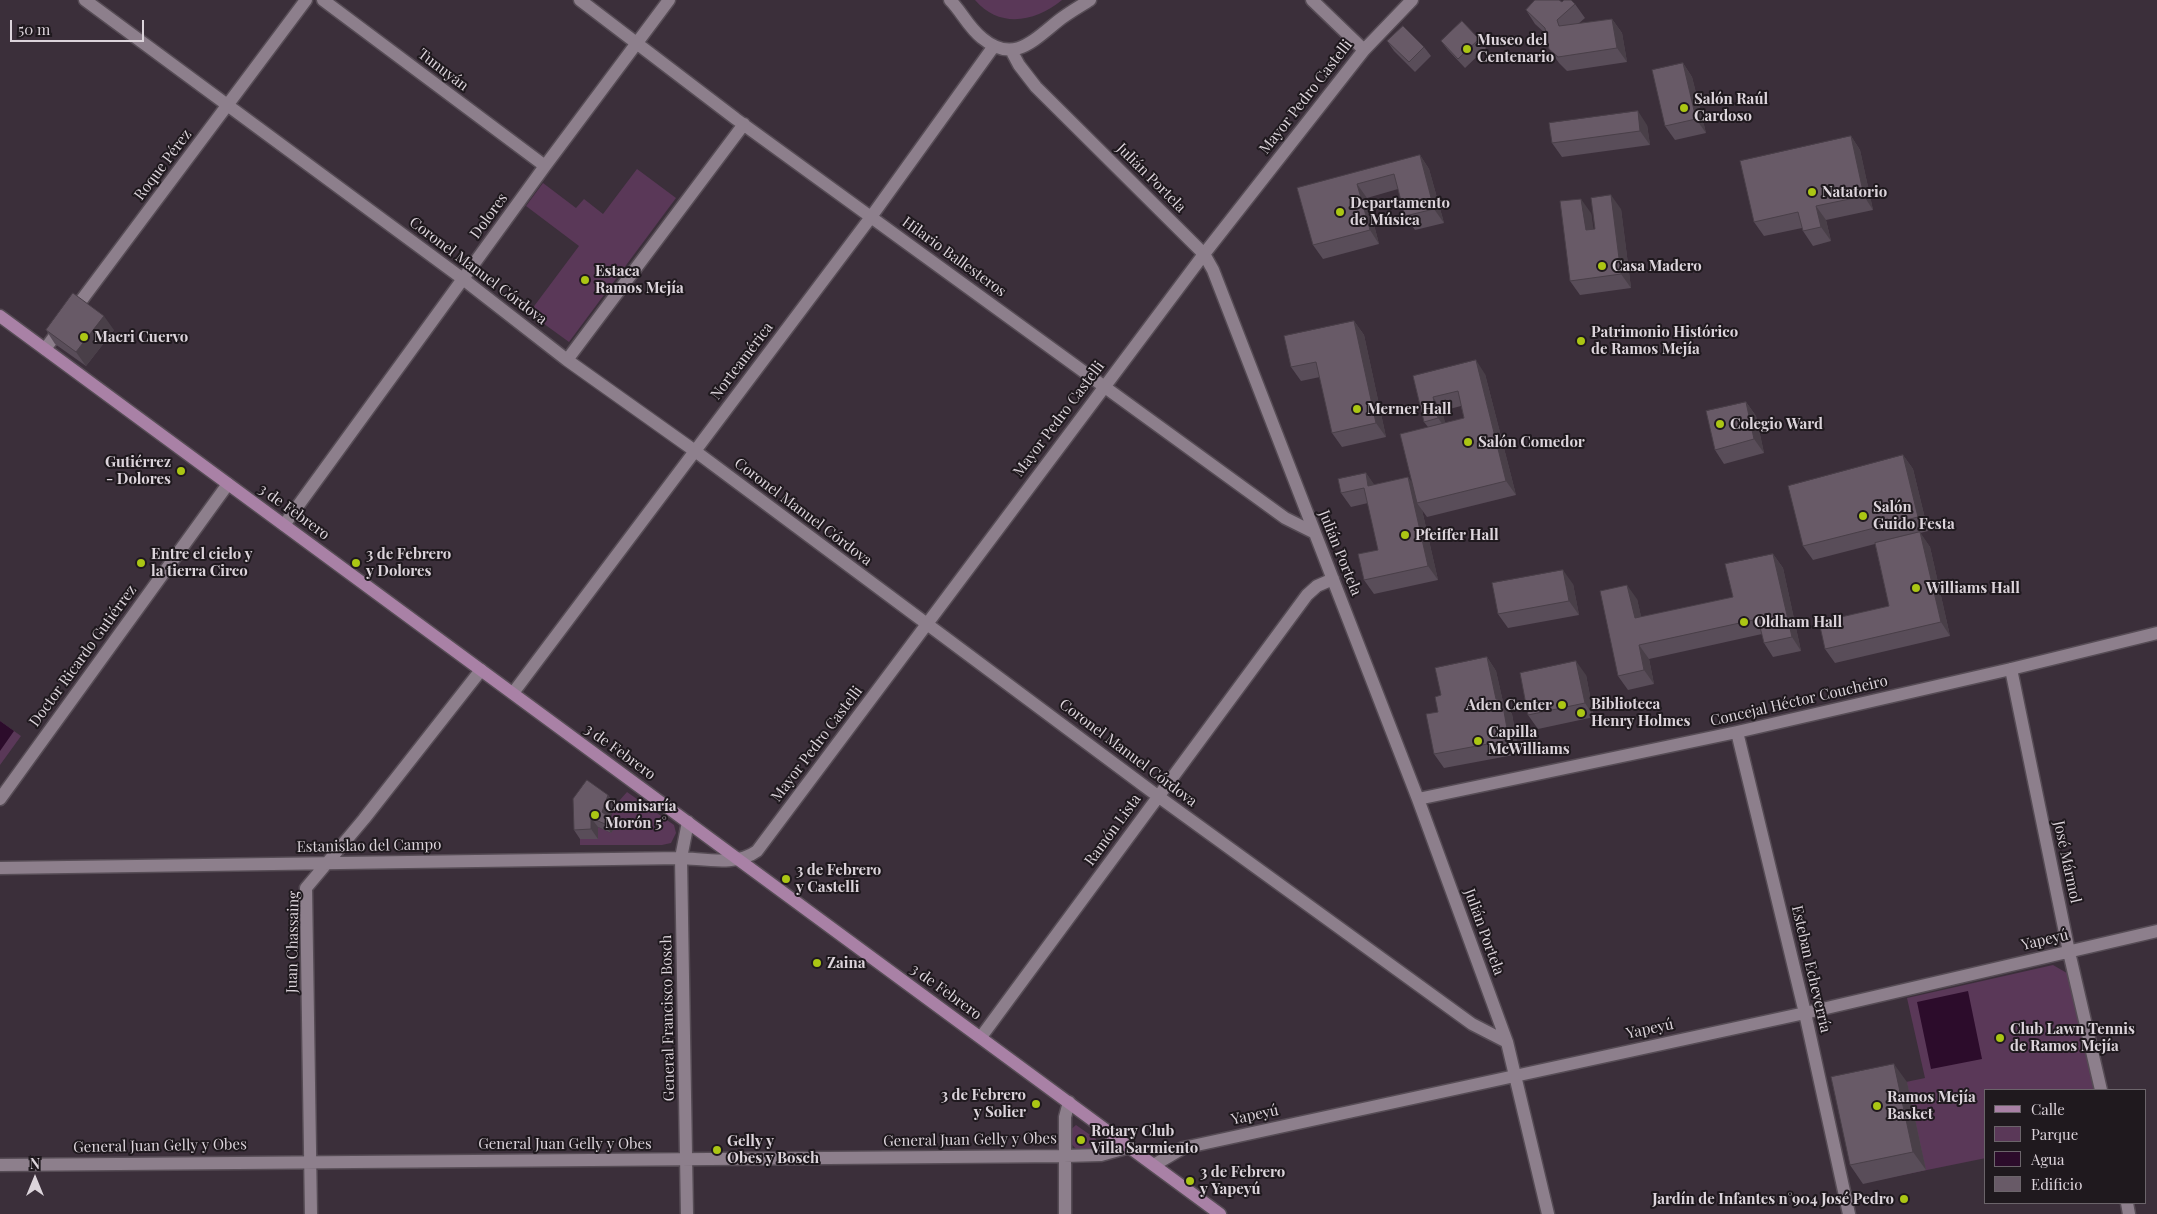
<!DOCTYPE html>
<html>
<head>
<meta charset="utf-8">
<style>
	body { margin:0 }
	#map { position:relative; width:2157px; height:1214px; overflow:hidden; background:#3b2f3a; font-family:"Playfair Display",serif }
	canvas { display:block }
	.legend { position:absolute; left:1984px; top:1089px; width:162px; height:115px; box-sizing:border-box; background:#1f191e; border:1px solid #6b646a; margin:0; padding:6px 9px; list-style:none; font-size:15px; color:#dcd4db }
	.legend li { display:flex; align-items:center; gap:10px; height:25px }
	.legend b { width:25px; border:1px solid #6b646a }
	.north { position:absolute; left:10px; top:1154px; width:50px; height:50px; -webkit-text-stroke:4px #1f191e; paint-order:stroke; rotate:0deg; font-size:14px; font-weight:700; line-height:20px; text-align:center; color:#dcd4db }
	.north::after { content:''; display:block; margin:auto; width:18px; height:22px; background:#dcd4db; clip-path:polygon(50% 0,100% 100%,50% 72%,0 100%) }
	.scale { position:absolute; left:10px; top:20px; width:134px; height:22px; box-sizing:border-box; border:2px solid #dcd4db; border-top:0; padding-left:6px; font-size:15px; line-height:18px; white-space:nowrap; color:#dcd4db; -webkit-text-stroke:4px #1f191e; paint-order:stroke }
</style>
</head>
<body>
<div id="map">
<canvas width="2157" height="1214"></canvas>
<ul class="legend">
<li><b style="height:6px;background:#a981a6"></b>Calle</li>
<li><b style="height:14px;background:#5a3858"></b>Parque</li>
<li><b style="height:14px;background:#2c0c2b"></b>Agua</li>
<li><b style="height:14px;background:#685a67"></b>Edificio</li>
</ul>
<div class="north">N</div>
<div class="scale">50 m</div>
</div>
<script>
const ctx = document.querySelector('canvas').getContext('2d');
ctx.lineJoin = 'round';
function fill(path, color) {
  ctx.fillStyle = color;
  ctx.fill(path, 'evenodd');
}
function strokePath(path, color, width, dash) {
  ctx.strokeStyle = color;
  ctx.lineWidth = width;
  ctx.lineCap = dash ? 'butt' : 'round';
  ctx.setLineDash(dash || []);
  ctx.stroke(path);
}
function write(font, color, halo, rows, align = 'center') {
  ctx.font = font + ' "Playfair Display",serif';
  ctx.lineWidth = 4;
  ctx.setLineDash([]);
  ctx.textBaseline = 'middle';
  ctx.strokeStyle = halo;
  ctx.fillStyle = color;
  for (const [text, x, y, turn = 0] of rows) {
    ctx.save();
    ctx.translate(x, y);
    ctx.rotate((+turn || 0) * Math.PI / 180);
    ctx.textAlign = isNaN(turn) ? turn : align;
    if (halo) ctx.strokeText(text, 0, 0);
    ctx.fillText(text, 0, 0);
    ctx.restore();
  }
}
fill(new Path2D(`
	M975,0H1062C1035,22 1000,29 975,0Z
	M637,169L676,198L569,342L529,313L579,246L526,206L543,183L576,208L584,199L603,214Z
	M0,721L21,736L0,765Z
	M627,792L674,825L676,833L671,843L662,845H580V839H597L598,827L611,833C608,815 615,805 627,792Z
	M2053,965L2072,976L2096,1090H1986V1158L1863,1183L1844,1095L1925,1078L1907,998Z
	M1076,1125L1096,1139V1148L1076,1149L1070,1142L1069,1131Z`), '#5a3858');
fill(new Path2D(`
	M0,721L14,731L0,751Z
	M1968,991L1982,1059L1931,1069L1917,1002Z`), '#2c0c2b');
const minor = new Path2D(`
	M85,0L463,279L567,360L695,451L1159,797L1472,1024L1507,1042
	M323,0L545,166
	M580,0L736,119L1285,518L1313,532
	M950,0C962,12 968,27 982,38C1013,64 1033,41 1058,21C1068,13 1079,7 1090,0
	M1312,0L1364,50
	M1011,50L1019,65L1036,87L1204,254L1213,270L1418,799L1507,1042L1548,1214
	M45,349L306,0
	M567,360L744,124
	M284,525L545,166L669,0
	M2011,669L2069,952L2101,1090
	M513,693L871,217L994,46
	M1737,732L1805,1013L1849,1214
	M0,799L228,484
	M1418,799L1737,732L2011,669L2157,633
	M0,868L681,858C706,859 737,866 757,851L1204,254L1364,50L1412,0
	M981,1037L1307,595L1317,586L1333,579
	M0,1165L1064,1156L1101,1155L1130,1147
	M1154,1165L1183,1148L1805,1013L2157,931
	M2127,1203L2129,1214
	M311,1214L306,888L364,819L481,670
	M687,1214L681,858L688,822
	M1065,1214V1117L1069,1102`);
const major = new Path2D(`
	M0,316L1220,1214`);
strokePath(minor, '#564c55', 15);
strokePath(major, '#564c55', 15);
strokePath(minor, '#8d7f8c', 12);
strokePath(major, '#a981a6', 12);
fill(new Path2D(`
	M1562,2L1575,4L1585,18L1578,24L1612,19L1622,33L1627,62L1567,71L1559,63L1549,49L1546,34L1535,24L1526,10Z
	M1479,39L1486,48L1465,68L1448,50L1441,41Z
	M1387,41L1424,47L1431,56L1415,72L1394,51Z
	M1683,63L1692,77L1706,133L1675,140L1665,126Z
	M1647,125L1650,145L1562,157L1552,143Z
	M1851,136L1860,150L1873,210L1826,220L1831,241L1813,246L1803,231L1802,228L1764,236L1754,222Z
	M1420,155L1429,169L1444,223L1415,230L1405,216L1398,189L1367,198L1379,244L1323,259L1313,245L1297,188Z
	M1621,209L1631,288L1580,295L1570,281L1591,213L1593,229H1595Z
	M1354,321L1364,335L1386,437L1342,447L1332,433L1320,377L1301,381L1291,367Z
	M46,330H114L86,366L55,344Z
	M1485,374L1516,495L1427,517L1422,510L1438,580L1374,594L1364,580L1378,550L1368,503L1351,507L1341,493L1366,473L1374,485L1408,477L1412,483L1428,427L1424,422L1413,376ZM1461,406L1464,418L1445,423L1442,411Z
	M1746,402L1756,416L1764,453L1724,464L1715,450Z
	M1903,455L1913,469L1928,531L1920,533L1930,547L1950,636L1835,663L1825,649L1889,606L1875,544L1813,560L1803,546Z
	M1773,554L1783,568L1801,651L1773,657L1764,643L1762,634L1649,659L1654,684L1628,690L1618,676L1637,599L1641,617L1733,597Z
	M1573,584L1579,615L1508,628L1498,614Z
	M1487,657L1496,671L1503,702L1512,714L1519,754L1444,768L1434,754L1438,712L1441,695Z
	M1586,675L1594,717L1538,729L1528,715Z
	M608,795L615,805L610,818L616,826L611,833L598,827V839H580L574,830Z
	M1907,1082L1926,1170L1863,1184L1850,1165Z`), '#594d59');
fill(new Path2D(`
	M1612,19L1622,33L1627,62L1617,48Z
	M1683,63L1692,77L1706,133L1696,119Z
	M1638,111L1647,125L1650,145L1640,131Z
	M1851,136L1860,150L1873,210L1864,196Z
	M1420,155L1429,169L1444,223L1434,209Z
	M1357,184L1367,198L1379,244L1370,230Z
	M1611,195L1621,209L1631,288L1621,274Z
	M1581,199L1591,213L1596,244L1586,230Z
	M1816,206L1826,220L1831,241L1821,227Z
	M104,316L114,330L86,366L76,352Z
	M1354,321L1364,335L1386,437L1376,423Z
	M1476,360L1485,374L1516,495L1506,481Z
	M1433,397L1442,411L1448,432L1438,418Z
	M1746,402L1756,416L1764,453L1754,439Z
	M1903,455L1913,469L1928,531L1918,517Z
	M1366,473L1376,487L1368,486Z
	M1408,477L1418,491L1417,503L1422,510L1438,580L1428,566Z
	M1920,532L1930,547L1950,636L1941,622Z
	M1773,554L1783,568L1801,651L1792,637Z
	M1563,570L1573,584L1579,615L1569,601Z
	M1627,585L1637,599L1645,632L1635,618Z
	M1639,645L1649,659L1654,684L1644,670Z
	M1487,657L1496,671L1503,702L1512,714L1519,754L1509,740L1496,699Z
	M1576,661L1586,675L1594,717L1585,703Z
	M608,795L615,805L610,818L616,826L611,833L605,824L602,812Z
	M591,818L598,827V839L591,829Z
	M1894,1064L1907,1082L1926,1170L1913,1152Z`), '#493f48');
const building = new Path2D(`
	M1535,0H1559L1562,2L1564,0H1571L1575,4L1557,20L1559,26L1612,19L1617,48L1558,57L1549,49L1545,28L1526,10Z
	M1462,21L1479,39L1458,59L1441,41Z
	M1403,26L1424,47L1409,62L1387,41Z
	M1683,63L1696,119L1665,126L1652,70Z
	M1638,111L1640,131L1552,143L1549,123Z
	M1851,136L1864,196L1816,206L1821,227L1803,231L1798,212L1754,222L1740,161Z
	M1420,155L1434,209L1405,216L1394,174L1357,184L1370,230L1313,245L1297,188Z
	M1611,195L1621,274L1570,281L1560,201L1581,199L1586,230L1595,229L1591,198Z
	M73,293L104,316L76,352L46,330Z
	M1354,321L1376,423L1332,433L1316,362L1291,367L1284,336Z
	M1476,360L1506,481L1417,503L1400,434L1464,418L1458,391L1433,397L1438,418L1424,422L1413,376Z
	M1746,402L1754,439L1715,450L1706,411Z
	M1903,455L1918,517L1803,546L1788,486Z
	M1366,473L1368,486L1408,477L1428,566L1364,580L1358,554L1378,550L1364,488L1341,493L1338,479Z
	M1920,532L1941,622L1825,649L1819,622L1889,606L1875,543Z
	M1773,554L1792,637L1764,643L1758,619L1639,645L1644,670L1618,676L1600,591L1627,585L1635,618L1733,597L1725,564Z
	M1563,570L1569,601L1498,614L1492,583Z
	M1487,657L1496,699L1502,700L1509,740L1434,754L1426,714L1438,712L1435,697L1441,695L1435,668Z
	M1576,661L1585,703L1528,715L1520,673Z
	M587,780L608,795L602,812L609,817L605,824L591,818V829L574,830L573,799Z
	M1894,1064L1913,1152L1850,1165L1831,1077Z`);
fill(building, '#685a67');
strokePath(building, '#493f48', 1);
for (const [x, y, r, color] of [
	[1467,49,5,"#abc614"],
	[1684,108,5,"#abc614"],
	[1812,192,5,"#abc614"],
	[1340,212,5,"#abc614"],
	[1602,266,5,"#abc614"],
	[585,280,5,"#abc614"],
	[84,337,5,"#abc614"],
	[1581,341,5,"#abc614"],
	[1357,409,5,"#abc614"],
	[1720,424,5,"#abc614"],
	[1468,442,5,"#abc614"],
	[181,471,5,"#abc614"],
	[1863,516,5,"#abc614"],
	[1405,535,5,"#abc614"],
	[141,563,5,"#abc614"],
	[356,563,5,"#abc614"],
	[1916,588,5,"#abc614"],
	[1744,622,5,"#abc614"],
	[1562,705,5,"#abc614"],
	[1581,713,5,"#abc614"],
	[1478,741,5,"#abc614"],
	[595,815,5,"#abc614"],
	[786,879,5,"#abc614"],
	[817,963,5,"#abc614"],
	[2000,1038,5,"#abc614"],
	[1036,1104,5,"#abc614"],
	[1877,1106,5,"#abc614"],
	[1081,1140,5,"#abc614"],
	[717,1150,5,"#abc614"],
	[1190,1181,5,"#abc614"],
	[1904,1199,5,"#abc614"]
]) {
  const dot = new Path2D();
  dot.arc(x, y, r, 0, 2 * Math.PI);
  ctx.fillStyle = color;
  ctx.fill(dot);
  strokePath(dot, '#1f191e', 2);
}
write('bold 15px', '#dcd4db', '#1f191e', [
	["Museo del",1477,40],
	["Centenario",1477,57],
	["Salón Raúl",1694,99],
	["Cardoso",1694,116],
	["Natatorio",1822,192],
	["Departamento",1350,203],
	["de Música",1350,220],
	["Casa Madero",1612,266],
	["Estaca",595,271],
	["Ramos Mejía",595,288],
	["Patrimonio Histórico",1591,332],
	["de Ramos Mejía",1591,349],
	["Macri Cuervo",94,337],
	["Merner Hall",1367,409],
	["Colegio Ward",1730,424],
	["Salón Comedor",1478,442],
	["Gutiérrez",171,462,"right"],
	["- Dolores",171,479,"right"],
	["Salón",1873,507],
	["Guido Festa",1873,524],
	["Pfeiffer Hall",1415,535],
	["Entre el cielo y",151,554],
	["la tierra Circo",151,571],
	["3 de Febrero",366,554],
	["y Dolores",366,571],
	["Williams Hall",1926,588],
	["Oldham Hall",1754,622],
	["Biblioteca",1591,704],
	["Henry Holmes",1591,721],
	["Aden Center",1552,705,"right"],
	["Capilla",1488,732],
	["McWilliams",1488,749],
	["Comisaría",605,806],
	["Morón 5°",605,823],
	["3 de Febrero",796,870],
	["y Castelli",796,887],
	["Zaina",827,963],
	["Club Lawn Tennis",2010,1029],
	["de Ramos Mejía",2010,1046],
	["3 de Febrero",1026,1095,"right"],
	["y Solier",1026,1112,"right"],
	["Ramos Mejía",1887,1097],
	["Basket",1887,1114],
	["Rotary Club",1091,1131],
	["Villa Sarmiento",1091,1148],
	["Gelly y",727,1141],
	["Obes y Bosch",727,1158],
	["3 de Febrero",1200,1172],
	["y Yapeyú",1200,1189],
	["Jardín de Infantes n°904 José Pedro",1894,1199,"right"]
], 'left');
write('15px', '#dcd4db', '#1f191e', [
	["Tunuyán",443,70,37],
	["Mayor Pedro Castelli",1306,97,-52],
	["Roque Pérez",163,165,-53],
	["Julián Portela",1151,178,45],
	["Dolores",489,216,-54],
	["Hilario Ballesteros",954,257,36],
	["Coronel Manuel Córdova",478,271,37],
	["Norteamérica",742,361,-53],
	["Mayor Pedro Castelli",1059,419,-53],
	["3 de Febrero",294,512,36],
	["Coronel Manuel Córdova",803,512,37],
	["Julián Portela",1340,553,68],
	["Doctor Ricardo Gutiérrez",83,656,-54],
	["Concejal Héctor Coucheiro",1799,701,-13],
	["Mayor Pedro Castelli",817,744,-53],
	["3 de Febrero",620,752,36],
	["Coronel Manuel Córdova",1128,753,37],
	["Ramón Lista",1113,830,-54],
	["Estanislao del Campo",369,846,-1],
	["José Mármol",2067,862,78],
	["Julián Portela",1484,932,70],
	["Yapeyú",2045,940,-13],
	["Juan Chassaing",293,942,-89],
	["Esteban Echeverría",1811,969,77],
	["3 de Febrero",946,992,36],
	["General Francisco Bosch",668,1018,-91],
	["Yapeyú",1650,1029,-12],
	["Yapeyú",1255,1115,-12],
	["General Juan Gelly y Obes",970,1140,-1],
	["General Juan Gelly y Obes",565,1144],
	["General Juan Gelly y Obes",160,1146,-1]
]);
</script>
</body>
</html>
